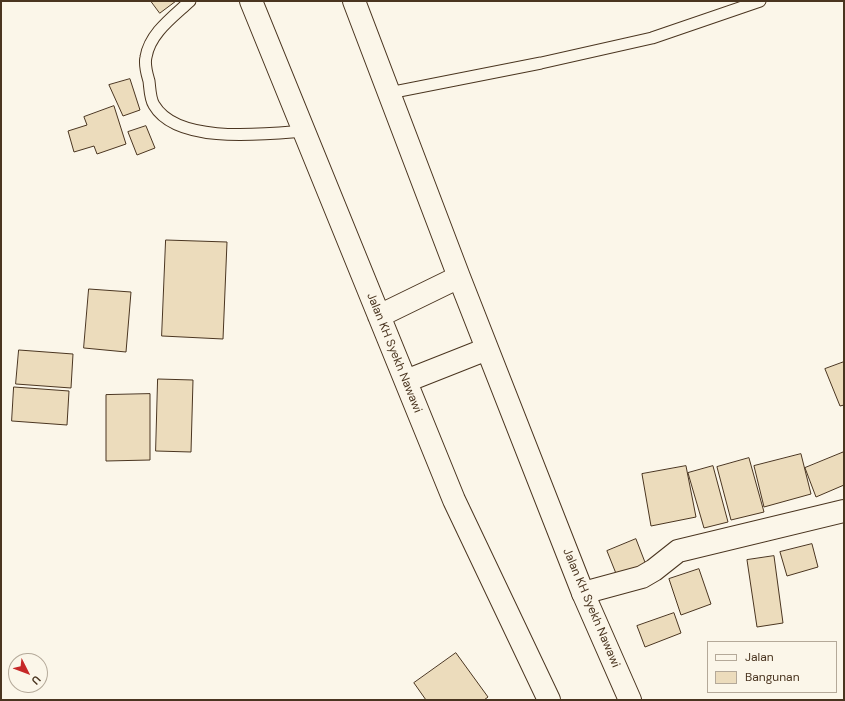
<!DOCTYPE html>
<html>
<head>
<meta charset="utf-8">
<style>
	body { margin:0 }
	#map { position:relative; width:845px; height:701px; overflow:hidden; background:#fbf6e9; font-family:"DM Sans",sans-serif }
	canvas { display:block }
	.frame { position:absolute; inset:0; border:2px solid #4a3520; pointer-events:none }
	.legend { position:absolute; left:707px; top:641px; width:130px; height:52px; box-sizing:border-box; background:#fbf6e9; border:1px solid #b4a999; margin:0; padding:5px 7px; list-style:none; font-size:12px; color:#4a3520 }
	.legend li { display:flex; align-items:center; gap:8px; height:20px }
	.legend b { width:20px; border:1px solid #b4a999 }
	.north { position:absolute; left:8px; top:653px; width:40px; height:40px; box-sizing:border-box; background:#fbf6e9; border:1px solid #b4a999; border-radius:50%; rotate:132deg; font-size:11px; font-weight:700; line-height:16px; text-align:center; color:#4a3520 }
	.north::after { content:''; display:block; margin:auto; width:14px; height:18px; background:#c62828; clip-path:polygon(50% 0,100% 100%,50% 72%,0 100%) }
</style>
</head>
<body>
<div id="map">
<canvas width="845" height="701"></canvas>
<div class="frame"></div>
<ul class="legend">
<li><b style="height:5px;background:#fbf6e9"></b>Jalan</li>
<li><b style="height:11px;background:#ecdcbc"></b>Bangunan</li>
</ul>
<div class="north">U</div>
</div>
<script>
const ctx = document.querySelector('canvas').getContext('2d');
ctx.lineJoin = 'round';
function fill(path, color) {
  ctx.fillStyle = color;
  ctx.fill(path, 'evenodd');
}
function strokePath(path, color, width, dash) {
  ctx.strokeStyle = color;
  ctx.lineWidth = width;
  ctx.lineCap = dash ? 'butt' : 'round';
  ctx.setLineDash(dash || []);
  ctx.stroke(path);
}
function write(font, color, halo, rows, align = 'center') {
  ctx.font = font + ' "DM Sans",sans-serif';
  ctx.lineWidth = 3;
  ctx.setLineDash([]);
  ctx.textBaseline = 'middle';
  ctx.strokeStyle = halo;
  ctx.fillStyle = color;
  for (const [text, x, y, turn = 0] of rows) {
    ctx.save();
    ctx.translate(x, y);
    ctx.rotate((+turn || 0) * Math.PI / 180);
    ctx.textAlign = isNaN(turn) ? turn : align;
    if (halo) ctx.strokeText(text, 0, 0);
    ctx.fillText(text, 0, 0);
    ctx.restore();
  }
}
const building = new Path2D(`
	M151,1H176L160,13Z
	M130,79L140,110L123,116L109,85Z
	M114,106L126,144L97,154L94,146L74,152L68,131L87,125L84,117Z
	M146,126L155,148L137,155L128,132Z
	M166,240L227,242L223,339L162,336Z
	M89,289L131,292L126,352L84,348Z
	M19,350L73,354L71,388L16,384Z
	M844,362V405L840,406L825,369Z
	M158,379L193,380L191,452L156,451Z
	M14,387L69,391L67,425L12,421Z
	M150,394V460L106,461V395Z
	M844,452V485L816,497L805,468Z
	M801,454L811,494L764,507L754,466Z
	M749,458L764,512L731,520L717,467Z
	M686,466L696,517L651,526L642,474Z
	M713,466L728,522L704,528L688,473Z
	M636,539L648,570L619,581L607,551Z
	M812,544L818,567L787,576L780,552Z
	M774,556L783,623L757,627L747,560Z
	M699,569L711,604L681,615L669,579Z
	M674,613L681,633L645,647L637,626Z
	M456,653L488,697L484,700H426L414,683Z`);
fill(building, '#ecdcbc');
strokePath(building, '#4a3520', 1);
const service = new Path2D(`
	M190,1C173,17 150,33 146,57C144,65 147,74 149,81C150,89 150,99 154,105C177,145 266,134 304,131
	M389,93L541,63L652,38L760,1`);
const minor = new Path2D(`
	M583,593L642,577L654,570L678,551L844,511`);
const secondary = new Path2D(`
	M251,1L454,500L549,700
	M354,1L459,277L583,593L630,700
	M379,316L459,277
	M406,381L487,349`);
strokePath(service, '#4a3520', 13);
strokePath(minor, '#4a3520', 24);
strokePath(secondary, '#4a3520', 24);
strokePath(service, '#fbf6e9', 11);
strokePath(minor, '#fbf6e9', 22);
strokePath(secondary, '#fbf6e9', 22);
write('12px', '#4a3520', '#fbf6e9', [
	["Jalan KH Syekh Nawawi",394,353,68],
	["Jalan KH Syekh Nawawi",591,608,67]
]);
</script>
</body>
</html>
